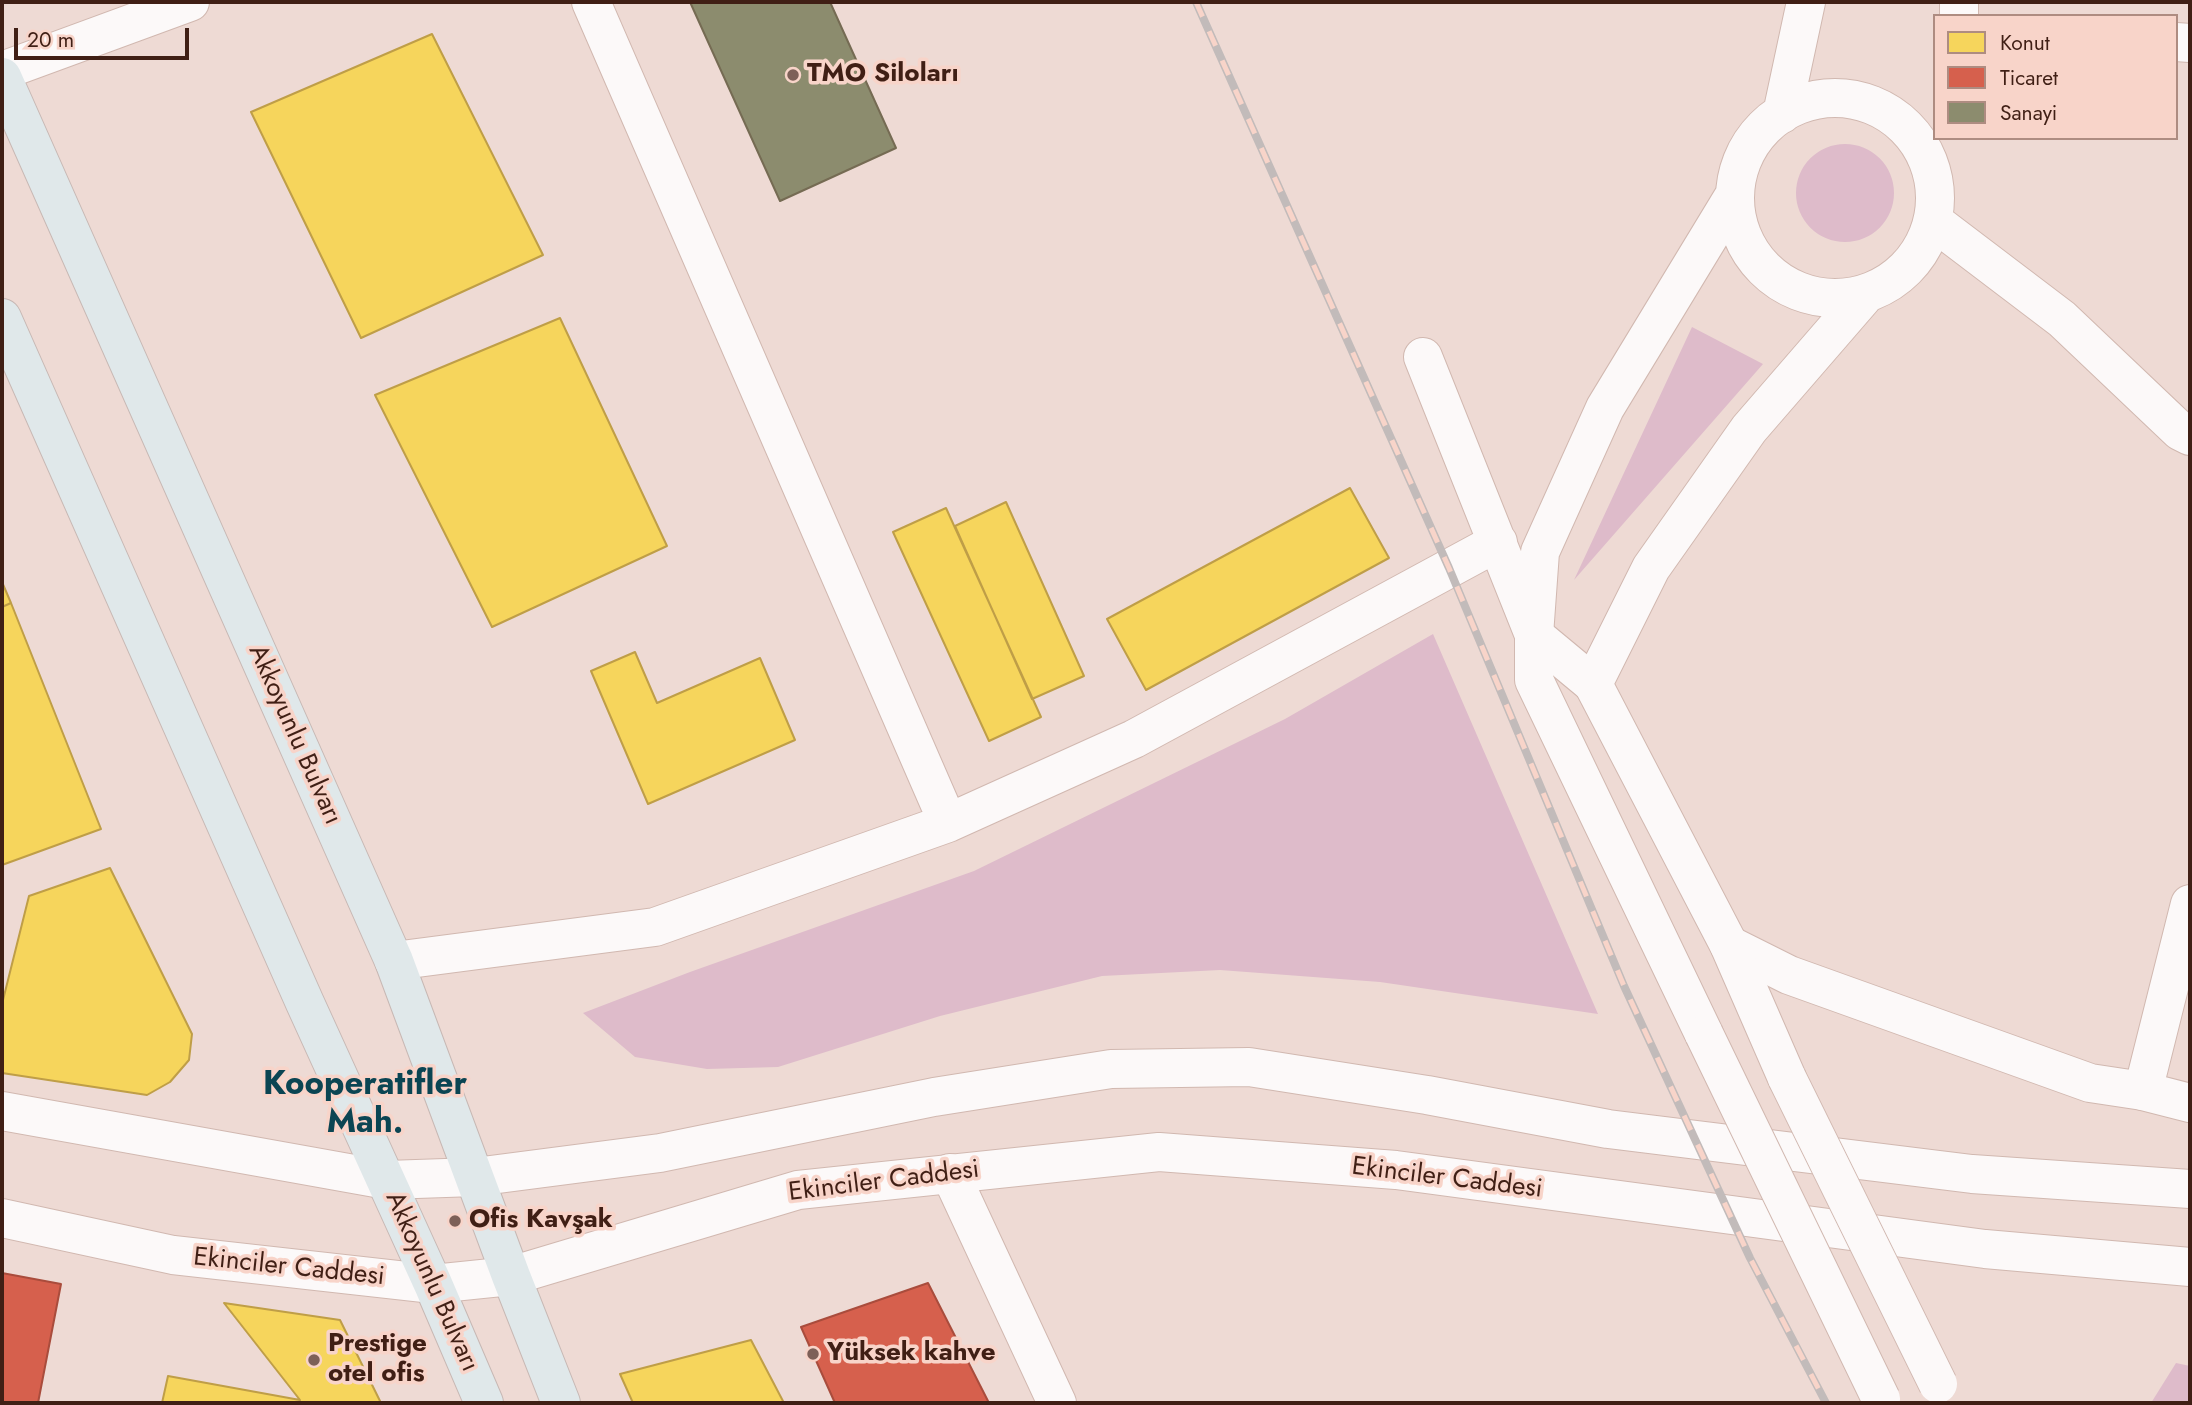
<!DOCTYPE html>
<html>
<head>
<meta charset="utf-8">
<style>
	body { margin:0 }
	#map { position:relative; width:2192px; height:1405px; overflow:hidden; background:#eedad4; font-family:Jost,sans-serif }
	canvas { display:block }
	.frame { position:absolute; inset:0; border:4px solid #401f15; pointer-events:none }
	.legend { position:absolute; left:1933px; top:14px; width:245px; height:126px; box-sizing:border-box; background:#f8d4c9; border:2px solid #ae8c81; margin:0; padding:9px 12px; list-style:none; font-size:21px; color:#401f15 }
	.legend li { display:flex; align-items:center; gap:14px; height:35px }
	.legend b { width:35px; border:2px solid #ae8c81 }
	.scale { position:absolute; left:14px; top:28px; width:175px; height:32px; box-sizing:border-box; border:4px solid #401f15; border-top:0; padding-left:9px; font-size:21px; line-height:24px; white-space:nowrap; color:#401f15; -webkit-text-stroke:5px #f8d4c9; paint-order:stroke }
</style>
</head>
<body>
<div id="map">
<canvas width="2192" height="1405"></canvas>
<div class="frame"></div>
<ul class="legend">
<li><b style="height:19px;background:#f6d55c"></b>Konut</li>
<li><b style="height:19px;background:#d6604d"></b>Ticaret</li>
<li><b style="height:19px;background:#8c8c6e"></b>Sanayi</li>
</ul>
<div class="scale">20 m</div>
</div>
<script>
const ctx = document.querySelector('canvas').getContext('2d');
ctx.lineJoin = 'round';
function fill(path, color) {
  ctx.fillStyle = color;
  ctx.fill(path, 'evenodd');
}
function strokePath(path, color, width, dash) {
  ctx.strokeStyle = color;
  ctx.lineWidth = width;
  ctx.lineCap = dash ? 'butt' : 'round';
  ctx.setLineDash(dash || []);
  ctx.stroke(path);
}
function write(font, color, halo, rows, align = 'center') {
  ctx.font = font + ' Jost,sans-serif';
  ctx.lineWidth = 7;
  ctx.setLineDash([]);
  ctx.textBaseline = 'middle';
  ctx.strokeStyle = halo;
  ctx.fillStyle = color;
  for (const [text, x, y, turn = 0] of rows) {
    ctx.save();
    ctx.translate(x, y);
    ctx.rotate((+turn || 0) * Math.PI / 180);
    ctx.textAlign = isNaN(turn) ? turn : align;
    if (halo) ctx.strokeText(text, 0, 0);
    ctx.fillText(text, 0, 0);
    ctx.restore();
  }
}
fill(new Path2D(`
	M1796 193a49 49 0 1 1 98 0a49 49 0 1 1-98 0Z
	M1692,327L1763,364L1574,580Z
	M1433,634L1598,1014L1380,982L1220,970L1102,976L940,1016L778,1067L707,1069L635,1057L583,1013L690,972L974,871L1285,719Z
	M2176,1363L2190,1366V1403H2151Z`), '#debbca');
const homes = new Path2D(`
	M432,34L543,255L361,338L251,112Z
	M560,318L667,546L492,627L375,395Z
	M1350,488L1389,558L1146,690L1107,619Z
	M1006,502L1084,676L1032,699L955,526Z
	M946,508L1041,717L989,741L893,532Z
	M2,582L11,603L2,607Z
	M11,603L101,829L2,865V607Z
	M635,652L657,703L760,658L795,740L648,804L591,671Z
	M110,868L192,1034L189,1060L170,1082L147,1095L2,1073V1004L29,896Z
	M224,1303L340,1320L381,1403H299L300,1400Z
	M751,1340L784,1403H633L620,1374Z
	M168,1376L300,1400L299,1403H162Z`);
fill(homes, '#f6d55c');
strokePath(homes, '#bf9e47', 2);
const shops = new Path2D(`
	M2,1273L61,1284L38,1403H2Z
	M928,1283L989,1403H835L801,1327Z`);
fill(shops, '#d6604d');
strokePath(shops, '#a94c3c', 2);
const industry = new Path2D(`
	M690,2H830L896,148L780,201Z`);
fill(industry, '#8c8c6e');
strokePath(industry, '#756b53', 2);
const minor = new Path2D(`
	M591,2L948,823
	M2176,42L2190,43
	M2,71L190,2
	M1933,221L2062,319L2180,431L2190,436
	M1423,357L1534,635L1593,684
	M394,961L655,927L948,823L1134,739L1498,542
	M2143,1091L2190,904
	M950,1173L1057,1403`);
const tertiary = new Path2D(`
	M1729,945L1789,975L2090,1083L2143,1091L2190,1103`);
const secondary = new Path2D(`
	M1959,2V16
	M1735 198a100 100 0 1 1 200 0a100 100 0 1 1-200 0Z
	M1782,114L1806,2
	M1704,1034L1534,680V635L1540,552L1605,408L1735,194
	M1787,1078L1729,945L1593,684L1651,568L1749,429L1865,295
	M2,1111L387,1180L475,1177L660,1153L934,1097L1111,1069L1249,1067L1427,1095L1608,1129L1972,1174L2190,1189
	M2,1218L173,1255L433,1284L511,1276L798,1190L1159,1152L1396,1170L1985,1249L2190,1267`);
const primary = new Path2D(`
	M2,77L394,961L511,1276L561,1403
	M2,318L305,1003L433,1284L484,1403`);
strokePath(minor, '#d1b8b0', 40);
strokePath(tertiary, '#d1b8b0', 40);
strokePath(secondary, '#d1b8b0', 40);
strokePath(primary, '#c7b8b4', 40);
strokePath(minor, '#fcf9f9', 38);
strokePath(tertiary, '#fcf9f9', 38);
strokePath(secondary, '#fcf9f9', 38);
strokePath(primary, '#e0e8ea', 38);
const rail = new Path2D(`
	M1196,2L1449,568L1624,986L1750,1258L1826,1403`);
strokePath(rail, '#c2bbba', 8);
strokePath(rail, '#f8d4c9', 5, [16]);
const secondaryBridge = new Path2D(`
	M1704,1034L1881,1399
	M1787,1078L1938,1384`);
strokePath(secondaryBridge, '#d1b8b0', 40, []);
strokePath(secondaryBridge, '#fcf9f9', 38);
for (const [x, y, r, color] of [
	[793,75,7,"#7d6058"],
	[455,1221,7,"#7d6058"],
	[813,1354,7,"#7d6058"],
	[314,1360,7,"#7d6058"]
]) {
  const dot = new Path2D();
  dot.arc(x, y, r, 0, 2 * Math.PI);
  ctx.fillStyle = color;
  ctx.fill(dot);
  strokePath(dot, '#f8d4c9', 2.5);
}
write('bold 26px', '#401f15', '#f8d4c9', [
	["TMO Siloları",807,75],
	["Ofis Kavşak",469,1221],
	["Prestige",328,1345],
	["otel ofis",328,1375],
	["Yüksek kahve",827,1354]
], 'left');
write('26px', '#401f15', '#f8d4c9', [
	["Akkoyunlu Bulvarı",294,735,66],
	["Ekinciler Caddesi",1447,1179,7],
	["Ekinciler Caddesi",884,1182,-7],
	["Ekinciler Caddesi",289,1268,6],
	["Akkoyunlu Bulvarı",431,1282,66]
]);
write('bold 33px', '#0b4553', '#f8d4c9', [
	["Kooperatifler",365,1086],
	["Mah.",365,1124]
]);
</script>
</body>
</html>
